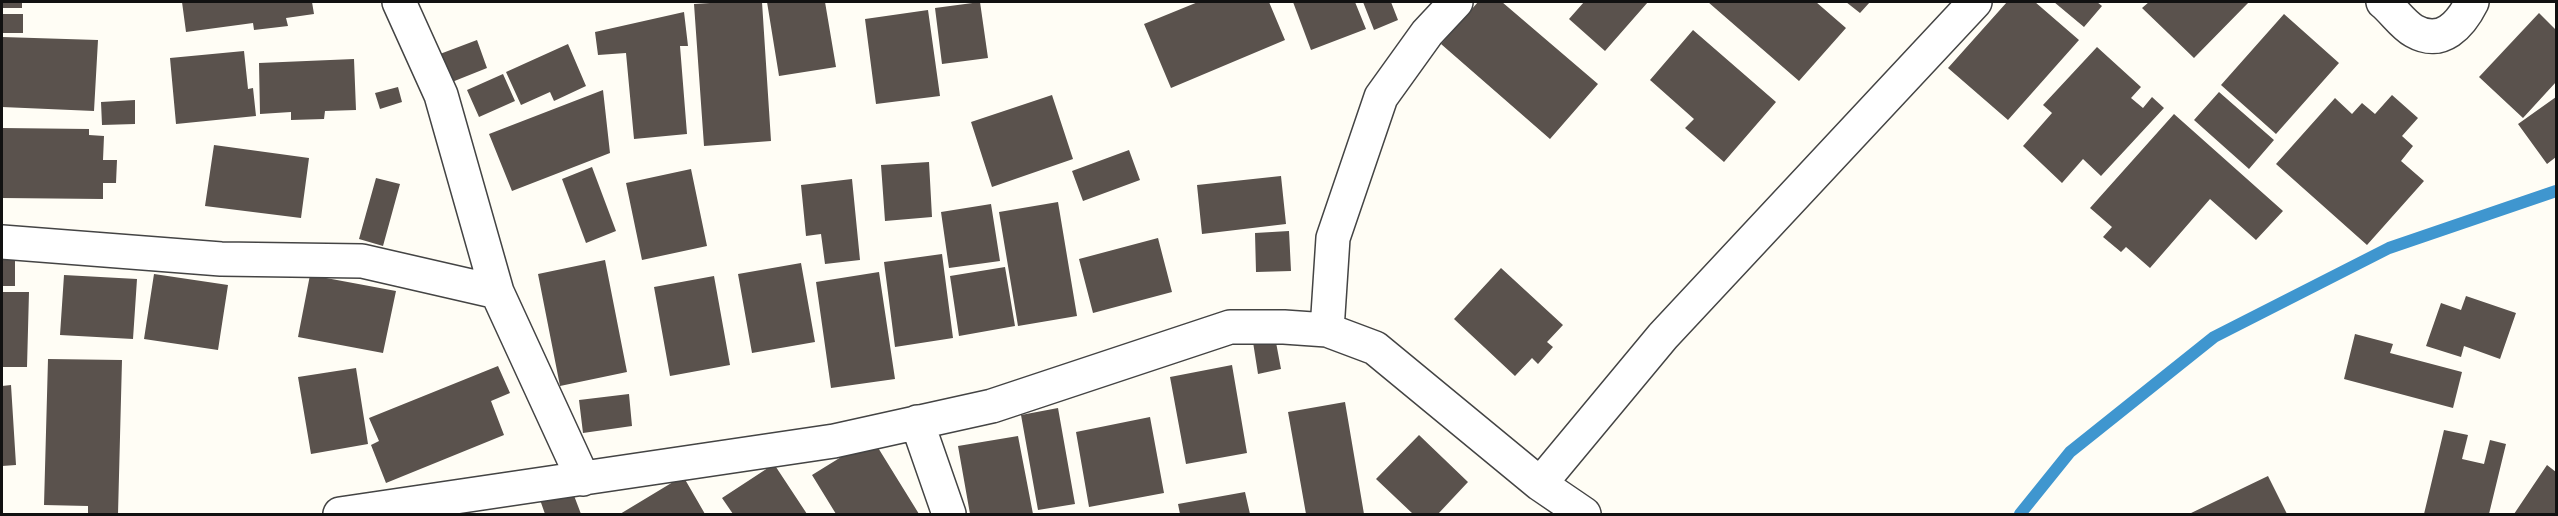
<!DOCTYPE html>
<html>
<head>
<meta charset="utf-8">
<style>
	body { margin:0 }
	#map { position:relative; width:2558px; height:516px; overflow:hidden; background:#fffdf5; font-family:Spectral,serif }
	canvas { display:block }
	.frame { position:absolute; inset:0; border:3px solid #111; pointer-events:none }
</style>
</head>
<body>
<div id="map">
<canvas width="2558" height="516"></canvas>
<div class="frame"></div>
</div>
<script>
const ctx = document.querySelector('canvas').getContext('2d');
ctx.lineJoin = 'round';
function strokePath(path, color, width, dash) {
  ctx.strokeStyle = color;
  ctx.lineWidth = width;
  ctx.lineCap = dash ? 'butt' : 'round';
  ctx.setLineDash(dash || []);
  ctx.stroke(path);
}
function fill(path, color) {
  ctx.fillStyle = color;
  ctx.fill(path, 'evenodd');
}
strokePath(new Path2D(`
	M2020,514L2070,452L2214,337L2389,248L2556,191`), '#3f96cf', 12);
fill(new Path2D(`
	M2,2H22V8H2Z
	M182,2H312L314,14L286,18L288,26L254,30L253,23L186,32Z
	M726,2H762L771,141L704,146L694,4Z
	M767,2H825L836,67L779,76Z
	M980,2L988,58L942,64L935,8Z
	M1198,2H1269L1285,40L1171,88L1144,24Z
	M1293,2H1355L1366,29L1311,50Z
	M1363,2H1391L1398,20L1374,30Z
	M1478,2H1502L1598,84L1550,139L1441,44Z
	M1584,2H1648L1605,51L1569,19Z
	M1708,2H1816L1846,28L1799,81Z
	M1846,2H1870L1860,13Z
	M2007,2H2035L2079,40L2008,120L1948,68Z
	M2054,2H2097L2102,6L2084,27Z
	M2149,2H2249L2194,58L2142,8Z
	M928,10L940,96L876,104L865,19Z
	M684,12L688,46H680L687,134L634,139L626,53L598,55L595,32Z
	M2539,13L2556,30V82L2523,118L2479,77Z
	M2,14H23V33H2Z
	M2284,14L2339,63L2276,134L2221,85Z
	M1693,30L1776,102L1724,162L1685,128L1694,119L1650,80Z
	M2,37L98,40L94,111L2,107Z
	M477,40L487,68L442,86L432,57Z
	M568,44L586,86L554,101L550,92L521,105L506,72Z
	M2097,47L2141,87L2131,98L2143,108L2152,97L2164,108L2101,176L2083,159L2062,183L2023,146L2052,113L2043,105Z
	M244,51L248,89L253,88L256,116L176,124L170,58Z
	M354,59L356,110L325,111L324,119L291,120V112L260,114L259,63Z
	M503,74L515,101L479,117L467,90Z
	M398,87L402,102L380,109L375,93Z
	M603,90L610,153L512,191L489,134Z
	M2219,92L2274,140L2249,169L2194,120Z
	M1052,95L1073,159L992,187L971,122Z
	M2392,95L2418,118L2402,136L2413,146L2401,161L2424,181L2367,245L2276,164L2335,98L2352,114L2362,103L2375,114Z
	M2556,97V157L2547,164L2518,124Z
	M135,100V124L102,125L101,102Z
	M2174,114L2283,211L2256,240L2210,199L2150,268L2126,247L2121,252L2103,237L2112,227L2090,208Z
	M2,128L89,129V135L104,136L103,160H117L116,183H103V199L2,198Z
	M214,145L309,158L301,218L205,206Z
	M1129,150L1140,180L1083,201L1072,171Z
	M929,162L932,217L885,221L881,165Z
	M592,167L616,231L586,243L562,179Z
	M691,169L707,246L642,260L626,183Z
	M1281,176L1286,224L1202,234L1197,185Z
	M376,178L400,184L383,246L359,239Z
	M852,179L860,260L825,264L821,234L806,236L801,185Z
	M1058,202L1077,316L1018,326L999,212Z
	M991,204L1000,261L949,268L941,212Z
	M1289,231L1291,271L1256,272L1255,233Z
	M1158,238L1172,292L1093,313L1079,259Z
	M942,254L953,338L895,347L884,262Z
	M2,257H15V286H2Z
	M605,260L627,372L560,386L538,274Z
	M801,263L815,342L752,353L738,274Z
	M1005,267L1015,326L959,336L950,276Z
	M1501,268L1563,325L1547,342L1553,347L1538,364L1532,358L1515,376L1454,319Z
	M879,272L895,379L831,388L816,282Z
	M154,274L228,285L218,350L144,339Z
	M64,275L137,279L133,339L60,335Z
	M310,275L396,291L383,353L298,337Z
	M714,276L730,365L670,376L654,287Z
	M2,292H29L27,367H2Z
	M2466,296L2516,313L2500,359L2464,346L2461,357L2426,346L2441,303L2461,310Z
	M2355,334L2393,344L2390,353L2462,372L2453,408L2344,379Z
	M1275,337L1281,369L1258,374L1253,342Z
	M48,359L122,360L118,514L88,513V506L44,505Z
	M1232,365L1247,453L1186,464L1170,377Z
	M498,366L510,393L491,401L504,435L386,483L371,445L379,441L369,418Z
	M356,368L368,444L311,454L298,377Z
	M11,385L16,465L2,466V386Z
	M629,394L632,426L583,433L579,400Z
	M1345,402L1364,514H1306L1288,412Z
	M1058,408L1075,504L1038,510L1021,415Z
	M1150,417L1164,493L1089,507L1076,432Z
	M2444,430L2468,435L2462,459L2484,464L2490,440L2506,444L2489,514H2424Z
	M1419,435L1468,482L1438,514H1413L1376,479Z
	M1018,436L1033,514H970L958,446Z
	M872,438L919,514H836L812,475Z
	M774,464L807,514H733L722,498Z
	M2547,465L2556,472V514H2514Z
	M683,476L705,514H620Z
	M2268,476L2287,514H2189Z
	M570,485L581,514H545L539,497Z
	M1245,492L1250,514H1180L1178,504Z`), '#5a524d');
const minor = new Path2D(`
	M399,2L441,95L497,292L583,479
	M2383,2C2393,10 2403,25 2414,31C2442,47 2461,24 2472,2
	M2,242L221,259L362,261L497,292
	M1327,330L1333,238L1381,97L1427,33L1456,2
	M917,422L949,514
	M1540,484L1663,336L1975,2
	M340,514L834,441L992,406L1230,327H1284L1327,330L1375,348L1540,484L1584,514`);
strokePath(minor, '#444', 36);
strokePath(minor, '#fff', 33);
</script>
</body>
</html>
